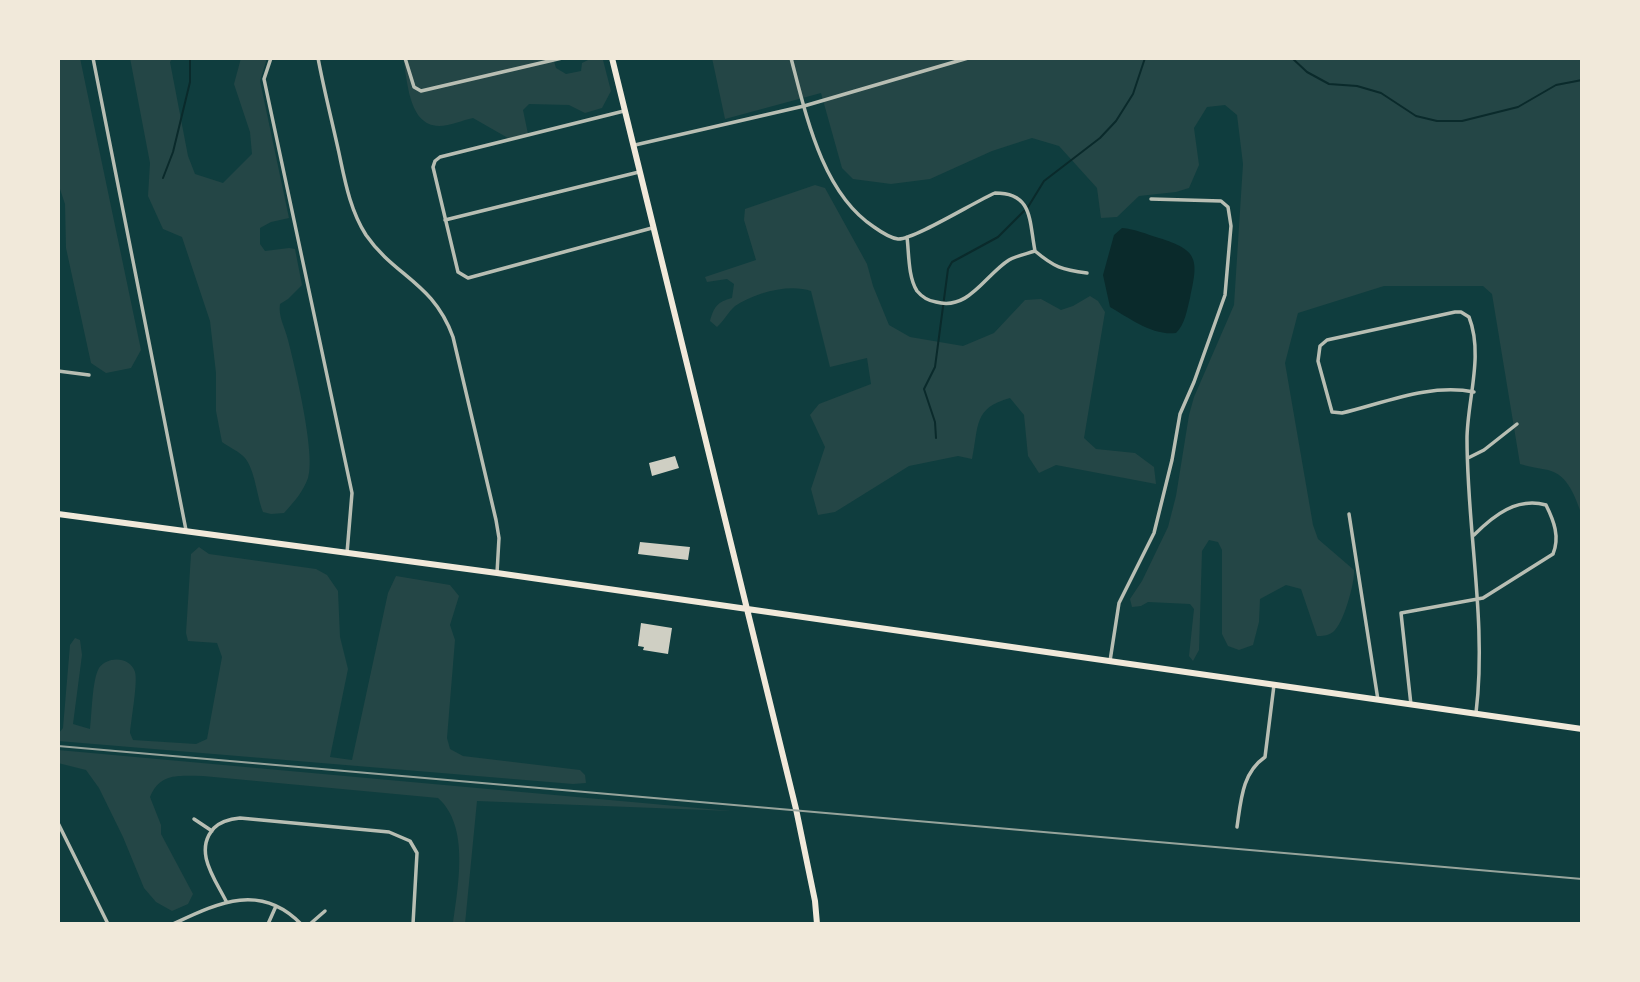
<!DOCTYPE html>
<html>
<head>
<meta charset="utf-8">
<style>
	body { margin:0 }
	#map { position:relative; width:1640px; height:982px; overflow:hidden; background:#0f3d3e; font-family:"Source Serif 4",serif }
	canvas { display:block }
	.frame { position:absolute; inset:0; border:60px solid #f1e9da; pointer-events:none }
</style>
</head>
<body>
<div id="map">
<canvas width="1640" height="982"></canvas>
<div class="frame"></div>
</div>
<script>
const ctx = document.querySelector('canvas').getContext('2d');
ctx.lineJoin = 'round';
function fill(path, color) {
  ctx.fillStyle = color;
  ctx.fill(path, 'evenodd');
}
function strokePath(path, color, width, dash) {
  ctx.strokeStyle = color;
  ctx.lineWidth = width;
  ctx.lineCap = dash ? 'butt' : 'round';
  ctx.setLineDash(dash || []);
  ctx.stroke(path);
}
fill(new Path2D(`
	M58,58H80L141,350L131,368L106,373L91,363L66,248L65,204L58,183Z
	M130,58H173L170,62L188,156L195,174L223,183L252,154L250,132L234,84L241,58H267L260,81L289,218L271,222L260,228V244L265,251L289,248L295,249L302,285L288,299L280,304C278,317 285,327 288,340C295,367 316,455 308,478C303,492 294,502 284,513L271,514L263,512C257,497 255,470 245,458C240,452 229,447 222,442L216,411V373L210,321L182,237L163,229L148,196L150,163Z
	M403,58H553L556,68L566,74L581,71L582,63L592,58L603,60L611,91L602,108L585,113L569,105L529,104L523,110L528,134L508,138L473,118C463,120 450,126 439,126C408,125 408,81 403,58Z
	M712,58H1582V515C1575,498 1569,475 1548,470C1539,468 1530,467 1520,464L1492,294L1483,286H1384L1298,313L1285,363L1313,525L1318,539L1354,570C1355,583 1343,625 1333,632C1328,636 1322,636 1317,636L1301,589L1286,585L1260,599L1259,622L1253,645L1239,650L1228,646L1222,634V550L1218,542L1209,540L1202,551L1199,650L1193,661L1189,656L1194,609L1190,604L1148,602L1141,606L1132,607L1130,599L1142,581L1168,527L1176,496L1189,415L1194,397L1234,305L1243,164L1237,115L1225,105L1207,107L1194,128L1199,165L1189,188L1176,192L1139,196L1117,217L1101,218L1097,188L1059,146L1032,138L992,151L930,179L891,184L853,179L842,168L821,93L725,119Z
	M815,185L825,188L867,264L873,286L889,325L910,337L963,346L994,333L1025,300L1041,299L1061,310L1073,306L1090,296L1098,301L1105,312L1084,438L1096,449L1135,453L1154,467L1156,484L1056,465L1039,473L1028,456L1024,415L1010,398C973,408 979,426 972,459L958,456L909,466L835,512L818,515L811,489L825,447L810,415L819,404L871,384L867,358L830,367L811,291C789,283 754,293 735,306C728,312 724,321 717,327L710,321C714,307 717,302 732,298L734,284L727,279L707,282L705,277L756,260L744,220L745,209Z
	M199,547L209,554L316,569L327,575L338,591L340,637L348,669L330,757L352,760L388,593L396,576L450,585L459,596L450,625L455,640L447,738L450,749L463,756L580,770L585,775L586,783L573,784L58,741V734L63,728L70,645L75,638L80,640L82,655L73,724L90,729C92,714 92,680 99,668C108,655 131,657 135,672C138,682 131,720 130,733L133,740L196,744L207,739L222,657L217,643L188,641L186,633L191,554Z
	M58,750L731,811L477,801L465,924H453C458,886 470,826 438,798L203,776C180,776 160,772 150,797L161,825V834L193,894L188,904L172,911L156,902L144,888L123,837L99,788L86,770L58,763Z`), '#244646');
fill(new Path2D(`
	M1122,228C1135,229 1146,234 1159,238C1198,250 1199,259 1190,298C1187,310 1185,324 1176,333C1153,336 1129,318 1110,307L1103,275L1114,235Z`), '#0a2a2b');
strokePath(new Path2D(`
	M1292,58L1307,72L1329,84L1357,86L1381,93L1416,116L1437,121H1462L1518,107L1556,85L1582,80
	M163,178L173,152L190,82V58
	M1028,207L1044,181L1100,138L1116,121L1133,94L1145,58
	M936,438L935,422L924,389L935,367L948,269L952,262L998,237L1024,211`), '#0a2a2b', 2);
fill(new Path2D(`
	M675,456L679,468L652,476L649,463Z
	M640,542L690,547L688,560L638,554Z
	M641,623L672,628L668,654L643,650L644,647L638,646Z`), '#cfcfc3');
strokePath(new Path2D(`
	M93,58L186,530
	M271,58L264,79L352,493L347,553
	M318,58C324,90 332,121 339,153C345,181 350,210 366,235C395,277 433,282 453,337L496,520L499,538L497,573
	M405,58L414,87L421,91L562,58
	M791,58C806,115 822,193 874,227C881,232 890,238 898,239C913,240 976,201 995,193C1033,193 1029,220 1035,251
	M624,111L440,157L435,161L433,167L458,272L468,278L652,228
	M635,145L804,106L968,58
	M445,220L639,172
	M907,237C909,253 908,277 917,291C922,297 929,301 936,302C969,311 985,275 1009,260C1016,256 1026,254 1035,251
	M1035,251C1054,267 1062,270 1087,273
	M58,371L89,375
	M1474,392C1430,383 1384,403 1342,413L1332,412L1318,361L1320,346L1327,340L1455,312H1461L1469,317C1484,355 1467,401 1467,439C1467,530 1487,622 1476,713
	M1468,458L1484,450L1517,424
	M1349,514L1378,700
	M1110,661L1119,603L1154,533L1172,460L1180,414L1194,382L1225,295L1231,226L1228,207L1221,201L1151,199
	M1411,705L1401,613L1483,598L1553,554C1560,537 1554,521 1546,505C1517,497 1494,515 1474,535
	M194,819L212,831
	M58,823L108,924
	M1237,827C1241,800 1242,773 1265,757L1274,685
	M226,901C215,879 193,851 214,828C221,821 230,819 240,818L389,832L410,841L417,853L413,924
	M173,924C218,903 260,882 301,924
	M268,924L276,906
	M310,924L325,911`), '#b8beb3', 3.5);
strokePath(new Path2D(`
	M612,58L796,809L815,901L817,924
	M58,514L497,573L1582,729`), '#f1e9da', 6);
strokePath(new Path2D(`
	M58,746L1582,879`), '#97a49c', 2);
</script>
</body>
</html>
